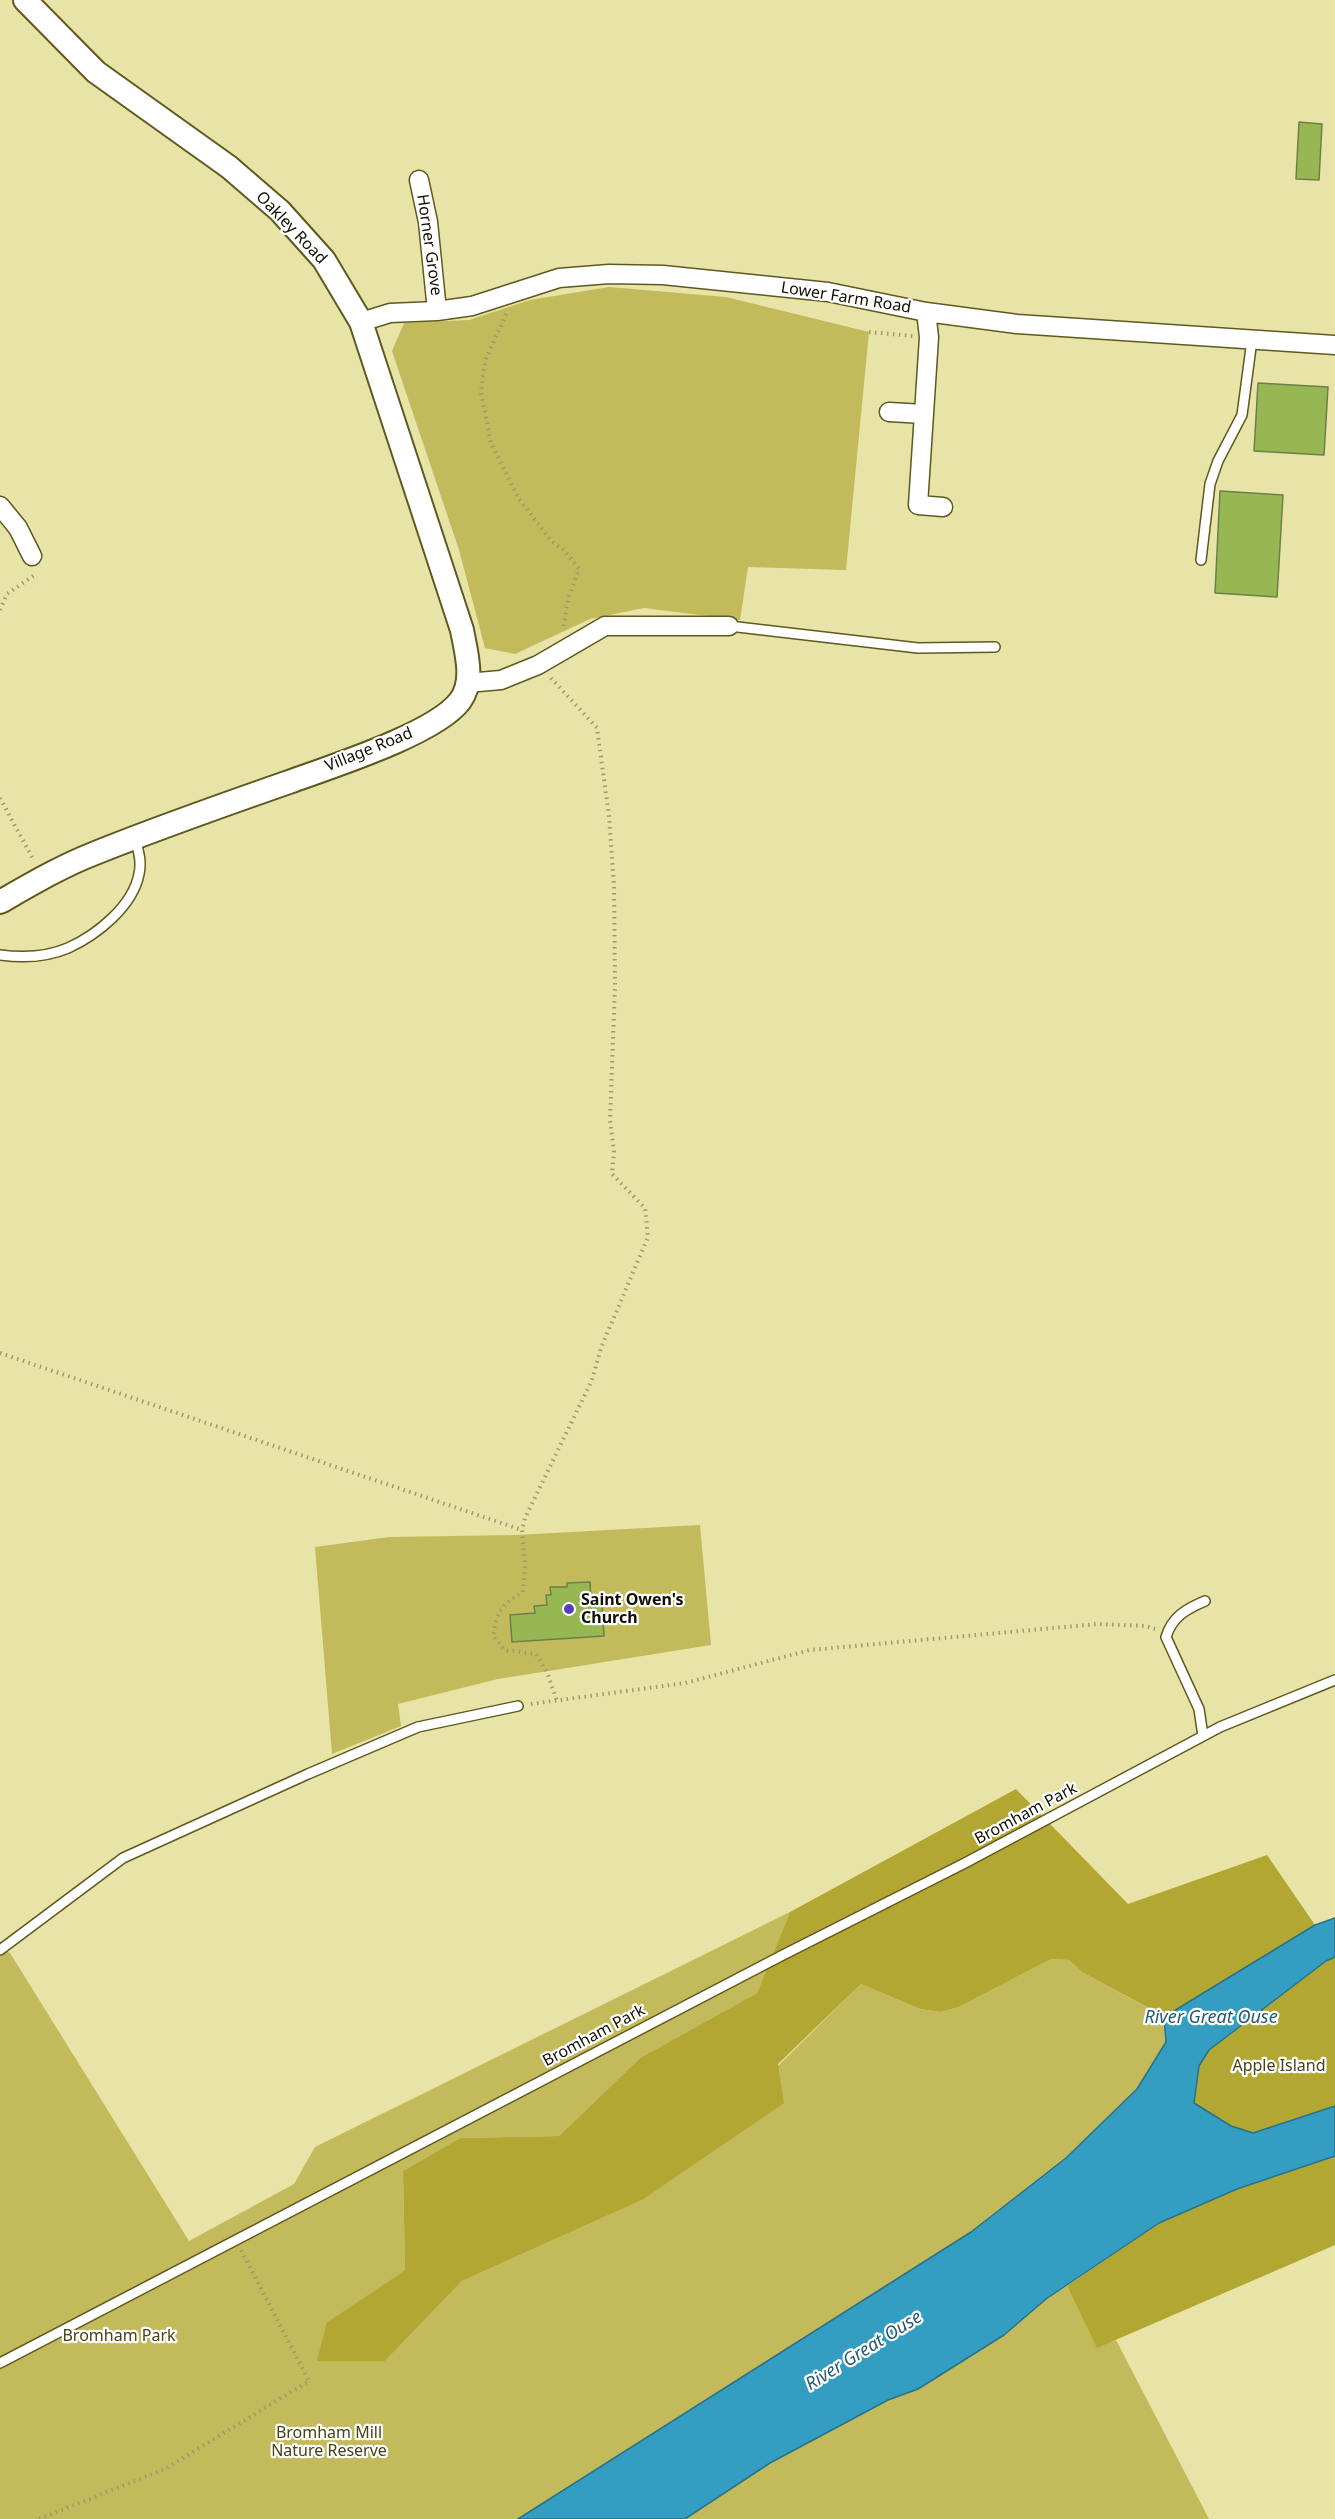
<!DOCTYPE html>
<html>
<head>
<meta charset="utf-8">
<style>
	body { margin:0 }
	canvas { display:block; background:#e8e3a6 }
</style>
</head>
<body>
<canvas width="1335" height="2519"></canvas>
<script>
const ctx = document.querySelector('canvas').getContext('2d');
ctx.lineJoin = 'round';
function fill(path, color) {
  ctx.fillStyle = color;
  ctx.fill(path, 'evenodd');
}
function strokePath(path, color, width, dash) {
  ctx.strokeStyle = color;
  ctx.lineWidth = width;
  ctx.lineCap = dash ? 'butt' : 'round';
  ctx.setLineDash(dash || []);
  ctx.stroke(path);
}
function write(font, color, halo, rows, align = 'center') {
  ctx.font = font + ' "Noto Sans",sans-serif';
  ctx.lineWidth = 4.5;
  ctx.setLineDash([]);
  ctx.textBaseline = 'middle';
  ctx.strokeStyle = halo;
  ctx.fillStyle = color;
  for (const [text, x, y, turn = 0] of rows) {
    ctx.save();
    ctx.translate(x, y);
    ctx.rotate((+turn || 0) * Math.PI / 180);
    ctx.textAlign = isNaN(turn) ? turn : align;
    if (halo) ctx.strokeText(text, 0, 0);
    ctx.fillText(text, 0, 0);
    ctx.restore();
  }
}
fill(new Path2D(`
	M609,287L726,297L869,332L846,570L748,567L740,620L644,608L590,619L515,654L485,648L459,550L392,351L404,323L469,320L530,300Z
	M700,1525L711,1645L498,1679L398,1704L401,1726L332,1754L315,1547L389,1537L516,1535Z
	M790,1912L757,1993L640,2058L559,2136L460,2138L403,2171L405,2270L327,2322L385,2361L462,2281L642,2200L861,1984L920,2009L941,2012L959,2007L1051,1959L1069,1960L1082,1972L1164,2017L1166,2042L1137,2089L1066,2158L971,2232L518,2519H0V1947L10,1953L189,2241L294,2184L315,2147Z
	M1067,2286L1097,2347L1116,2340L1209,2519H685L770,2463L888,2400L918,2389L1004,2335L1046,2299Z`), '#c3ba5b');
fill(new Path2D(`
	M1016,1789L1128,1904L1267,1855L1315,1925L1165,2017L1082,1972L1069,1960L1051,1959L959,2007L941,2012L920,2009L861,1984L778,2064L784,2103L642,2200L462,2281L385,2361H317L327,2322L405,2270L403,2171L460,2138L559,2136L640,2058L757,1993L790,1912Z
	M1335,1957V2106L1253,2133L1231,2126L1194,2103L1199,2066L1209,2050L1326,1961Z
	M1335,2156V2245L1097,2348L1067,2286L1159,2223L1237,2189Z`), '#b1a732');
const water = new Path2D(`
	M1335,1918V1957L1326,1961L1209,2050L1199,2066L1194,2103L1231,2126L1253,2133L1335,2106V2156L1237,2189L1159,2223L1046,2299L1004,2335L918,2389L888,2400L770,2463L685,2519H518L971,2232L1066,2158L1137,2089L1166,2042L1164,2017L1315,1925Z`);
fill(water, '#339ec1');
strokePath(water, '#287287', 1.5);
const building = new Path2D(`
	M1299,122L1322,124L1319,180L1296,179Z
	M1258,383L1328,387L1324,455L1254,451Z
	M1220,491L1283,495L1277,597L1215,593Z
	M590,1582L591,1603H602L604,1636L512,1642L510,1615L535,1613L534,1606L547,1605L546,1595H551L550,1587H567V1583Z`);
fill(building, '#97b752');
strokePath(building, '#6d7f4a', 1.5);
const service = new Path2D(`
	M1201,560L1210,484L1218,461L1242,415L1252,340
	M729,626L918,648L995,647
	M0,955C22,958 47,957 68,948C97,935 133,906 139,874C142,861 138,850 135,838
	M1203,1736L1199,1709L1166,1637C1172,1617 1186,1609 1205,1601
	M0,1950L123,1858L308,1774L418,1727L518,1706
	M0,2363L781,1956L965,1863L1220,1727L1335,1680`);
const minor = new Path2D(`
	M419,180L428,222L437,311
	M926,312L929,337L918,505L943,507
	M361,322L390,313L437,311L472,306L559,278L609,274L663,275L828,292L926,312L1017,324L1335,345
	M889,412L924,414
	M0,506L18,528L32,556
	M467,683L501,680L538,665L605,626H729`);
const tertiary = new Path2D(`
	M0,902C30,885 60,867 93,854C157,828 223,805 289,782C330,767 435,734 460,701C475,681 466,652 462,630L361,322L324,260L280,211L229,167L96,72L25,0`);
strokePath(service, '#5f591f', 12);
strokePath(minor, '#5f591f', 21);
strokePath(tertiary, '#5f591f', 26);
strokePath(new Path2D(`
	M506,314L485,361L481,393L491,443L519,499L552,542L565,551L579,569L568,599L563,629
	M869,332L913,336
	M0,610L7,594L36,574
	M551,678L597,728L609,816L614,886L615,986L610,1120L614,1152L612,1174L645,1208L648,1237L601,1348L592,1380L525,1518L522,1530L525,1564L523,1592C501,1604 497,1612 493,1636L505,1650L536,1654L547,1672L557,1701
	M0,798L34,861
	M0,1353L522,1530
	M531,1704L685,1683L810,1650L1098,1624L1146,1626L1155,1629
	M39,2519L165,2469L309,2381L241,2250`), '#9e9a6d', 4, [1.5, 4.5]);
strokePath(service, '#fff', 9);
strokePath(minor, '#fff', 18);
strokePath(tertiary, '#fff', 22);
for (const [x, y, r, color] of [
	[569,1609,6,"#5441b9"]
]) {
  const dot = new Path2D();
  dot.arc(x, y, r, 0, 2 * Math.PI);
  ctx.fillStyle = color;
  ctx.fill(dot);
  strokePath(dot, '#fff', 2);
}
write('16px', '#100d00', '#fff', [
	["Oakley Road",291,228,46],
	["Horner Grove",429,245,82],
	["Lower Farm Road",846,298,9],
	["Village Road",369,750,-22],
	["Bromham Park",1026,1814,-28],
	["Bromham Park",594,2036,-28]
]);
write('bold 16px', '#100d00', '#fff', [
	["Saint Owen's",581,1600],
	["Church",581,1618]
], 'left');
write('16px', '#464213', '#fff', [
	["Apple Island",1279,2066],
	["Bromham Park",119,2336],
	["Bromham Mill",329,2433],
	["Nature Reserve",329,2451]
]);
write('italic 18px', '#255c70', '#fff', [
	["River Great Ouse",1211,2018],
	["River Great Ouse",864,2351,-32]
]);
</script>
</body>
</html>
